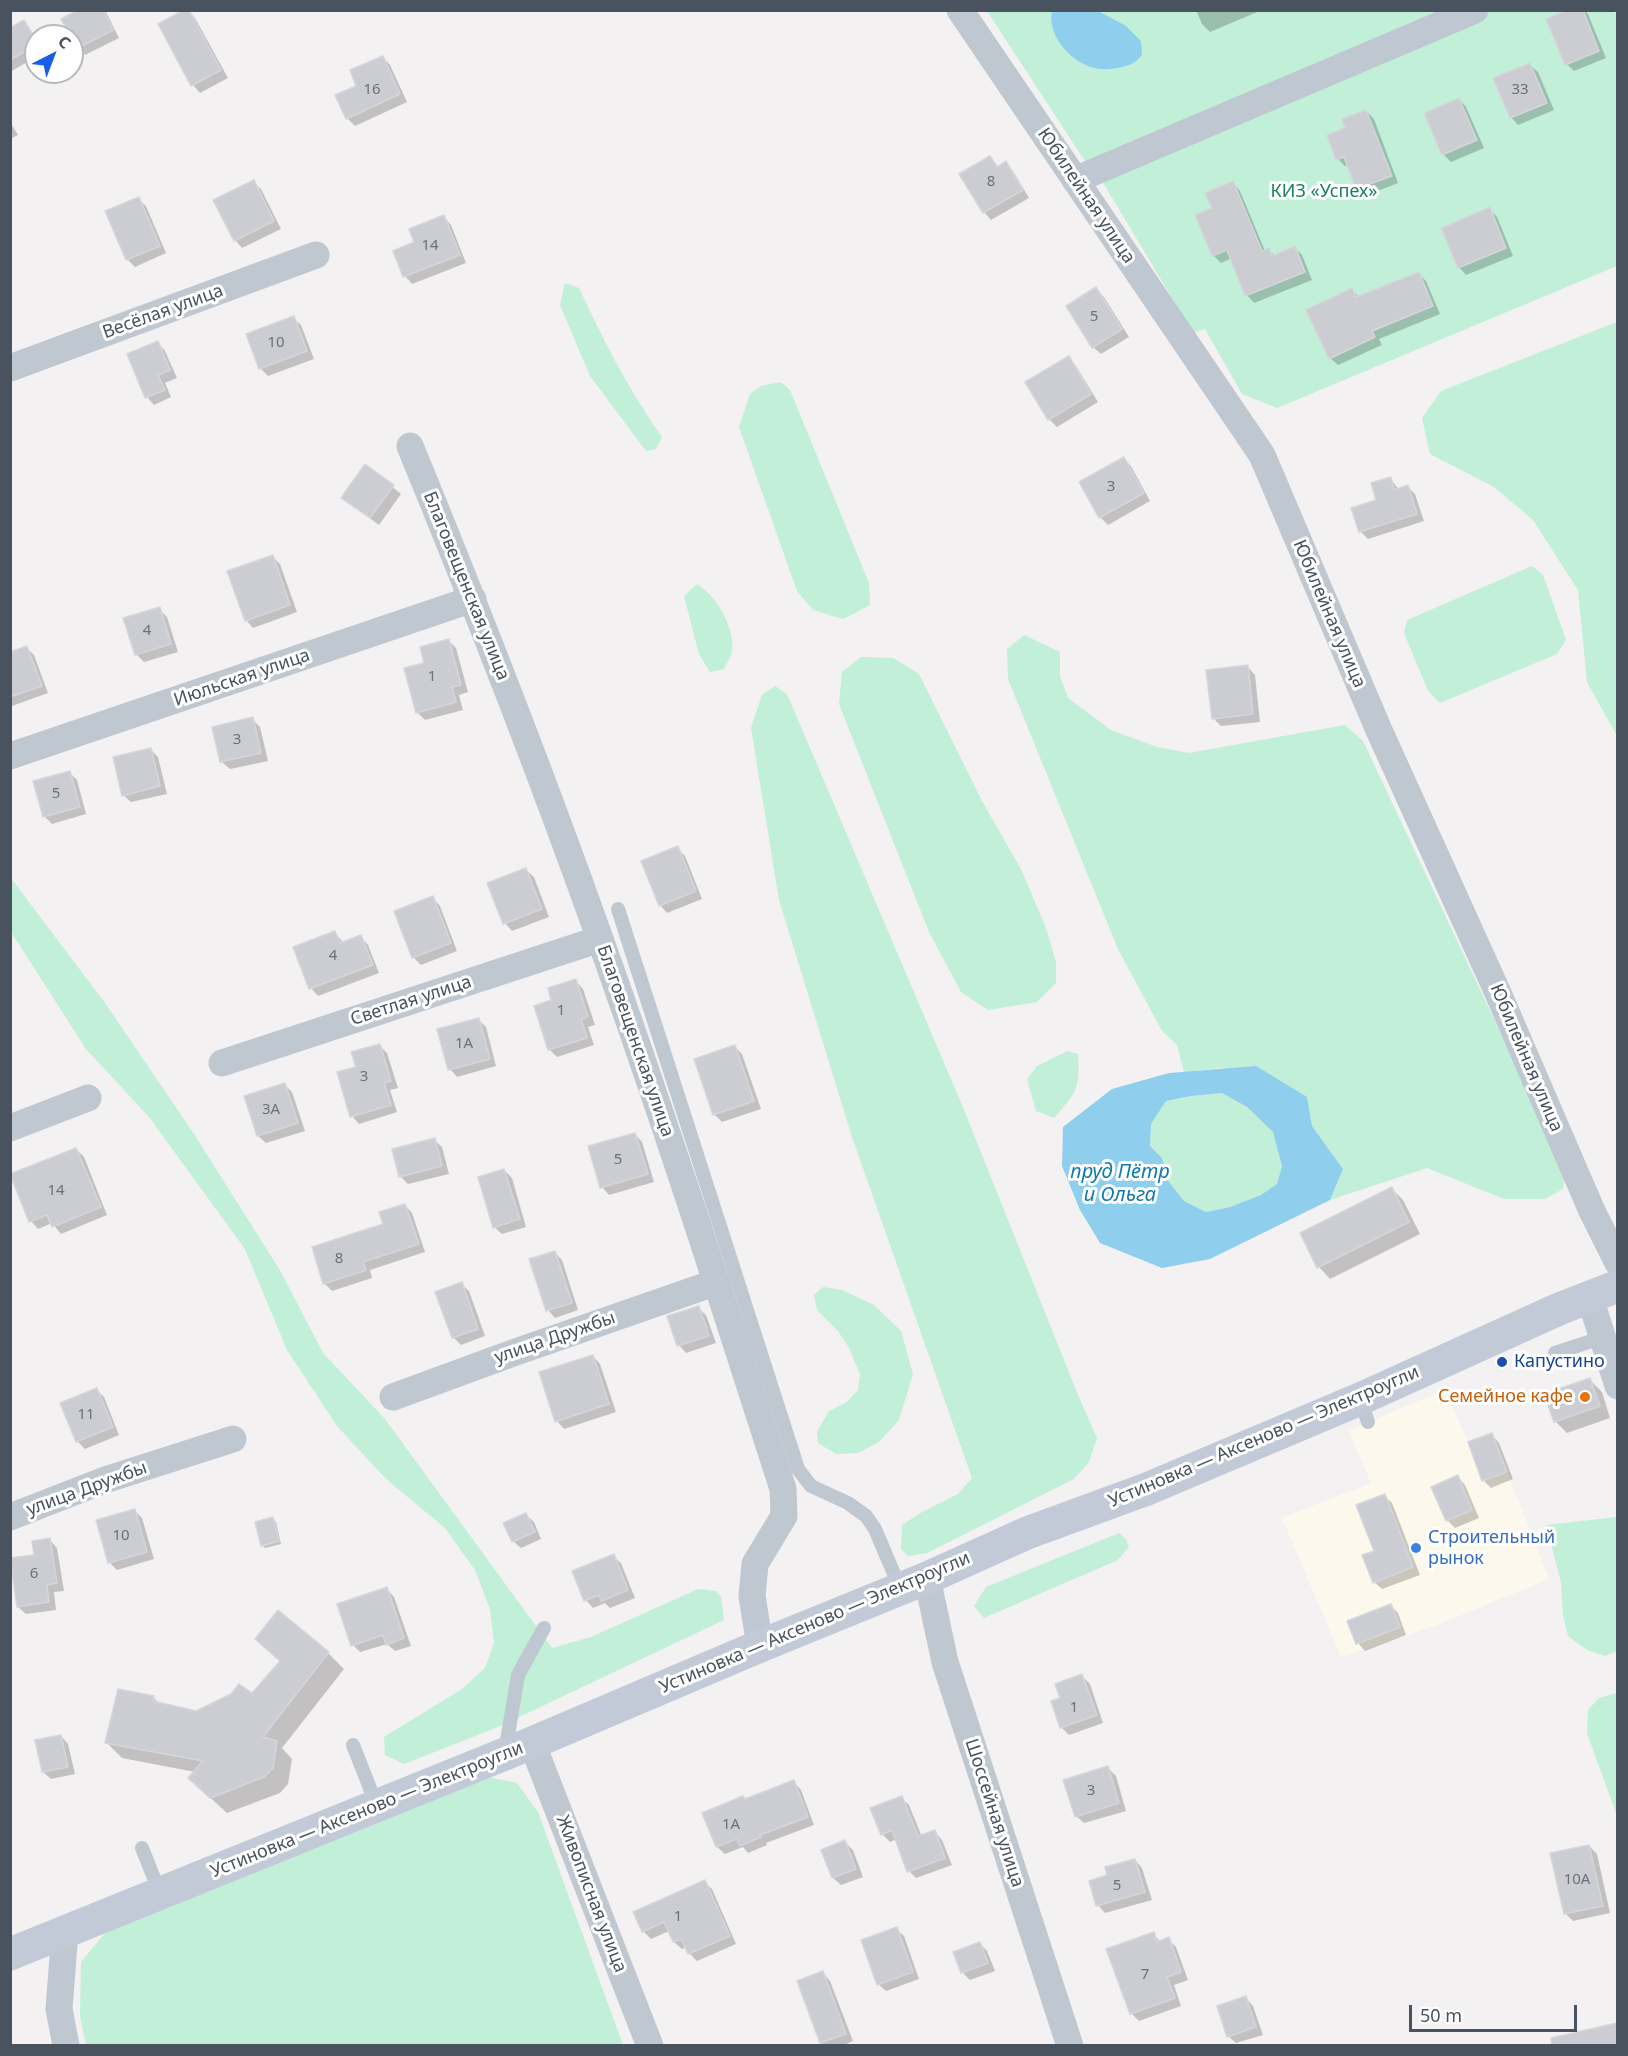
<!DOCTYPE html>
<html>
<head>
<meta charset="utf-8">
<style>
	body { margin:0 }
	#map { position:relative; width:1628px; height:2056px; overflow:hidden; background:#f3f1f1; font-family:"Noto Sans",sans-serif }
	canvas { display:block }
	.frame { position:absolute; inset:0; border:12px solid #49525f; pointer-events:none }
	.north { position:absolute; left:24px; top:24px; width:60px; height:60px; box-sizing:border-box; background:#fff; border:2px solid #b6babf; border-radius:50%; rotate:42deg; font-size:16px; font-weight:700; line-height:24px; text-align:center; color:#49525f }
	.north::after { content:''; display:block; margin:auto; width:21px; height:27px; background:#1b5de3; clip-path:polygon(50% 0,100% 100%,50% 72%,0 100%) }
	.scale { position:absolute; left:1409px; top:2005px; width:168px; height:27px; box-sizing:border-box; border:3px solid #49525f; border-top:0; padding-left:8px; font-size:18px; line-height:21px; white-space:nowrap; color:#49525f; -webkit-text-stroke:4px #fff; paint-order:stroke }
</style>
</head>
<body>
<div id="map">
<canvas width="1628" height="2056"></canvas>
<div class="frame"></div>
<div class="north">С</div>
<div class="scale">50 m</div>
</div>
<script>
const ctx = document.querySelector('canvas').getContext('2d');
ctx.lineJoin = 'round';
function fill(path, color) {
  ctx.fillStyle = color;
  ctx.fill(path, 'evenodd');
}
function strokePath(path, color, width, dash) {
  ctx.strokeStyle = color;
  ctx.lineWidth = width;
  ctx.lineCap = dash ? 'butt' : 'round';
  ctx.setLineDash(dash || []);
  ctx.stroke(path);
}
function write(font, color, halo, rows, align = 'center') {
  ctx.font = font + ' "Noto Sans",sans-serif';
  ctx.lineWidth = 6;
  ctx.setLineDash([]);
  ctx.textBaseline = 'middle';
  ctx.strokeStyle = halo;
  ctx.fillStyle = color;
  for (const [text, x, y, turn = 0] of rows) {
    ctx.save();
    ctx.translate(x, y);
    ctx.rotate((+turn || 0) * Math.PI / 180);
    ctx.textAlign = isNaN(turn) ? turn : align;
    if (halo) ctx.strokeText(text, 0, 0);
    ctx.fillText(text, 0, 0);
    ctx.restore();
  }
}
fill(new Path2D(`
	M1445,1390L1468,1442L1492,1433L1549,1579L1432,1627L1341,1657L1282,1518L1371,1483L1349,1430Z`), '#fcf9ec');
fill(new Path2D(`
	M987,11H1614L1618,18L1617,266L1277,408L1242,394L1205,329L1193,333L1102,181L1081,155Z
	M565,283L579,288C603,339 629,391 662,437L656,449L646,451L590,376L560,305Z
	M1617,322V736L1587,682L1578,590L1533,520L1494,487L1430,454L1422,418L1441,391Z
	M781,382L790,390L869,583L870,605L843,619L813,610L797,591L739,427L750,394L761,386Z
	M1532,566L1543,575L1566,640L1557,654L1440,703L1428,691L1404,633L1407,620Z
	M697,584C716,595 736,629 732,652C731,657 726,664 724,669L710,672L699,654L684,596Z
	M1024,635L1060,652V676L1068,698L1111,730L1157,747L1189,753L1345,725L1363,741L1566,1172L1563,1189L1545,1199H1504L1427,1168L1330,1200L1343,1169L1312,1126L1307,1097L1220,1068L1184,1072L1177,1045L1162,1031L1118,949L1008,679L1007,649Z
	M861,657L893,658L919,674L982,801L1021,869L1046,928L1056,962V983L1037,1002L988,1010L961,992L929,932L839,704L842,672Z
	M775,686L787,694L962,1105L1078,1395L1097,1438L1089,1462L1074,1479L927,1553L908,1556L901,1549L902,1525L922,1512L958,1494L972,1478L852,1137L779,900L751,728L762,695Z
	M10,877L105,1003L194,1134L281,1272L323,1353L385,1419L552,1648L591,1637L698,1589L716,1591L721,1597L724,1620L498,1727L404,1764L385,1755L384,1737L462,1689L485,1668L494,1643L490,1609L475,1570L445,1528L386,1479L337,1426L287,1350L245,1249L149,1117L86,1049L11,932Z
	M1067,1051L1078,1054C1080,1088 1077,1092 1054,1118L1036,1111L1027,1079L1037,1066Z
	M1222,1093L1247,1107L1273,1132L1282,1166L1277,1184L1261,1195L1230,1207L1206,1212L1184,1201L1169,1182L1162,1158L1150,1147L1151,1124L1166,1101L1191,1096Z
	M823,1287L842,1290L874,1305L901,1331L913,1374L899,1420L879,1442L858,1453L836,1454L818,1443L817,1432L829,1411L847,1402L858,1390L860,1374L849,1348L838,1331L817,1310L814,1295Z
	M1617,1517V1651L1605,1656L1587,1650L1568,1636L1563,1615L1561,1582L1546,1525Z
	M1119,1533L1126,1539L1129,1547L1118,1560L984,1618L974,1606L986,1587Z
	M1617,1693H1618L1617,1816L1587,1733L1588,1710L1599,1698Z
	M487,1777L517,1783L538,1812L623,2045H86L80,2016L81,1962L106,1932Z`), '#c1efd8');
fill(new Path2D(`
	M1052,11H1098L1126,26L1141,41L1142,55C1139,58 1135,63 1131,64C1125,67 1110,70 1103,69C1076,69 1046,37 1052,11Z
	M1256,1066L1307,1097L1312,1126L1343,1169L1330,1200L1210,1259L1162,1268L1100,1243L1080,1210L1062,1166L1063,1127L1112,1089L1169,1073ZM1222,1093L1247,1107L1273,1132L1282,1166L1277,1184L1261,1195L1230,1207L1206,1212L1184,1201L1169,1182L1162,1158L1150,1146L1151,1124L1166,1101L1191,1096Z`), '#8fceec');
fill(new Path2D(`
	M81,10H105L119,38L85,55L78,48L72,36Z
	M188,10L195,18L228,78L200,93L193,85L160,25Z
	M1196,10H1262L1210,32L1202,24Z
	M1571,10H1584L1588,14L1606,58L1574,71L1567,64Z
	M24,22L36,37V57L10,72V29Z
	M383,57L390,65L407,102L355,126L347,118L358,86Z
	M1530,65L1538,72L1554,110L1518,125L1511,117Z
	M1459,99L1466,107L1484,148L1451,162L1443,154Z
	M1366,111L1374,119L1398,183L1365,196L1357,188L1349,165L1345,166L1338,159L1347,129Z
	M10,122L18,135L10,139Z
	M990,158L999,167L1006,163L1013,171L1029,198L991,220L984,212Z
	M253,182L261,189L281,229L242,248L235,240Z
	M1233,183L1240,191L1265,251L1269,250L1275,256L1295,248L1302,255L1312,280L1254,303L1247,295L1232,258L1221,263L1213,255L1214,209Z
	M138,199L146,206L166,253L135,267L127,259Z
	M1490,209L1497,217L1513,256L1466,275L1459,267Z
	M444,217L451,225L466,263L412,284L405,276L416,243Z
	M1419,274L1426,281L1440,314L1379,339L1382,345L1338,365L1330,358L1352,290L1360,298Z
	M1096,289L1104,297L1129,337L1101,354L1093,347Z
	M293,318L301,325L314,359L268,376L260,368Z
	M158,343L165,351L177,378L165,383L171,397L154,405L147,397Z
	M1068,358L1076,366L1098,402L1057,427L1049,419L1027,383Z
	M1123,458L1131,466L1150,501L1108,525L1100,517Z
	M366,466L401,494L379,525L343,498Z
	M1390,478L1399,490L1408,487L1415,494L1424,521L1368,539L1360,531Z
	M273,557L280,564L297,612L253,628L246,620Z
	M159,609L167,617L178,652L144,662L136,654Z
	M449,641L456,648L468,692L459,695L463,710L425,720L417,712L426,664Z
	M27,648L34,655L48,693L12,706L10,705V654Z
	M1248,667L1255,675L1260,722L1221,726L1213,718Z
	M252,719L260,727L268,761L230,769L222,762Z
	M151,750L158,757L167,794L131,802L123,795Z
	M69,772L77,780L86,814L52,824L44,816Z
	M677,848L685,856L702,899L667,913L660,905Z
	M526,870L534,877L549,917L512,931L505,923L489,884Z
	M433,898L440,906L457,951L421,965L413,957Z
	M335,933L344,943L361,937L368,945L379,973L318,996L311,988L295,948Z
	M576,981L583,989L595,1025L588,1027L594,1045L557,1057L549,1049L553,1001Z
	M478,1019L486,1027L496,1066L457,1077L450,1069Z
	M380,1046L387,1053L398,1088L390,1090L397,1112L359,1124L352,1116L358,1068Z
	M735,1047L742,1054L761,1109L722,1122L714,1114Z
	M285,1085L292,1092L305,1131L266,1143L258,1136Z
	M635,1134L642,1142L654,1182L609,1195L602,1187Z
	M434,1140L442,1147L449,1174L408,1184L401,1177L394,1150Z
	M76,1149L84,1157L107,1215L61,1234L52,1223L38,1229L31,1221Z
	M504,1170L512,1178L526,1227L502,1234L494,1227Z
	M1392,1189L1403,1200L1420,1234L1330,1279L1319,1267Z
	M405,1205L412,1213L425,1252L370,1270L372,1278L332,1291L324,1283Z
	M554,1252L562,1260L578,1310L555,1318L548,1310Z
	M461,1284L469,1291L485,1336L461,1345L453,1337Z
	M698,1308L706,1315L716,1343L686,1353L679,1345Z
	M593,1356L600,1364L616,1412L564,1429L557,1421Z
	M1590,1380L1602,1392L1610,1418L1567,1433L1555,1421Z
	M97,1390L104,1397L119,1435L85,1449L77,1441Z
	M1492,1435L1499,1443L1513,1479L1491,1488L1483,1480Z
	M1458,1477L1465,1485L1479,1518L1455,1528L1447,1520Z
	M1384,1496L1392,1503L1420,1575L1382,1589L1374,1582L1375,1551Z
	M134,1510L142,1518L154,1559L117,1570L109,1562Z
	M526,1515L534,1522L541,1539L521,1548L513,1541Z
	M273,1519L276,1522L281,1544L265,1548L262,1545Z
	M50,1540L57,1548L64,1591L54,1592L56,1610L26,1614L18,1607L36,1556Z
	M613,1556L621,1563L635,1598L610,1608L605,1603L593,1608L586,1600Z
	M387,1589L394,1597L411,1646L395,1651L387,1644L360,1652L353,1645Z
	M1391,1606L1398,1613L1406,1635L1365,1651L1358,1643Z
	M278,1612L328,1653L344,1669L282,1748L292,1759L288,1784L280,1793L227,1813L205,1793L195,1772L122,1758L107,1743L153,1697L160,1704L197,1713L253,1695L281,1662L273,1654Z
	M1082,1676L1090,1684L1103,1723L1069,1735L1061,1727L1062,1699Z
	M61,1736L68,1744L75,1774L51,1779L43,1772Z
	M1108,1768L1116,1776L1126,1811L1084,1823L1076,1816Z
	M794,1782L801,1790L814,1825L766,1843L767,1845L748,1853L743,1847L725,1854L717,1847L704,1814Z
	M901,1798L909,1805L922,1837L935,1832L942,1840L952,1865L916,1878L909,1871L897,1839L890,1842L882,1834Z
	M845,1842L853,1850L863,1877L841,1885L833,1878Z
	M1589,1846L1597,1854L1610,1913L1573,1921L1566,1914L1552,1855Z
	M1135,1860L1142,1868L1152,1900L1105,1913L1098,1905L1109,1876Z
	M704,1882L712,1889L736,1944L697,1961L690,1954L687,1947L682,1949L674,1942L669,1931L651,1939L643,1931Z
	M896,1929L904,1936L919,1979L886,1991L878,1984Z
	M1153,1934L1161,1942L1168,1939L1176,1947L1188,1980L1174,1985L1181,2006L1139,2021L1131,2013Z
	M980,1944L987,1951L995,1971L970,1980L963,1973L955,1953Z
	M823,1973L830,1981L853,2041L842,2046H824L821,2043L799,1982Z
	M1246,1998L1253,2006L1263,2035L1236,2043L1228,2036Z`), '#0003');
const building = new Path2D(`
	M78,10H103L113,30L76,49L72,36H70L61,19Z
	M184,10H189L221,70L191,86L158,24Z
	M1567,10H1583L1599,51L1565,65L1546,19Z
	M24,20L36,40V45L10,60V28Z
	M383,56L400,94L346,119L335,95L356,86L350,70Z
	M1530,63L1547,103L1510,118L1493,78Z
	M1459,98L1477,140L1442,155L1424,113Z
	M1366,110L1392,176L1356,189L1344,157L1336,160L1327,135L1345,128L1342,119Z
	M990,156L997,167L1006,161L1023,190L983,213L959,174Z
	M254,180L274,221L234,241L213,200Z
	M1233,181L1262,251L1269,248L1272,256L1295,246L1305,272L1245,296L1227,250L1212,256L1195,215L1212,208L1205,193Z
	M139,197L160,246L126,260L105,211Z
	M1490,207L1506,248L1458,268L1441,228Z
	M444,215L460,255L403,277L393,251L414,242L409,229Z
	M1419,272L1433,306L1372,331L1375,337L1329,359L1306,310L1352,288L1356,297Z
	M1096,287L1122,329L1092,348L1066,306Z
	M294,316L307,351L259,369L246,334Z
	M158,341L170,370L158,375L165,390L145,398L127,354Z
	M1069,356L1091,394L1048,420L1025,382Z
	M1124,457L1144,493L1099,518L1079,482Z
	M365,464L394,485L370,518L341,498Z
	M1391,477L1394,490L1408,485L1417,514L1359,532L1351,508L1376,500L1371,483Z
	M273,555L290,605L245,621L227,571Z
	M160,607L171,644L135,655L123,618Z
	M449,639L461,685L452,687L456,702L416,713L404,668L424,663L420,647Z
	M27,646L42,686L10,697V652Z
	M1248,665L1253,714L1212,719L1206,670Z
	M253,717L261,753L220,762L212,727Z
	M151,748L160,786L122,796L113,757Z
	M70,771L80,807L43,817L33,781Z
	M678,846L696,891L659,906L641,861Z
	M526,868L542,909L503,924L487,883Z
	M433,896L451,943L412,958L394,911Z
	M335,931L340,943L361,935L373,965L309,989L293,947Z
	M576,979L588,1017L581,1019L587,1038L548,1050L534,1006L551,1000L548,988Z
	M479,1018L490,1059L448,1070L437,1029Z
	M380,1044L391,1081L384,1083L391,1105L350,1117L337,1072L356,1067L351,1052Z
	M735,1045L754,1101L713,1115L694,1059Z
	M285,1083L298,1123L257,1136L244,1096Z
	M635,1133L648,1174L600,1188L588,1146Z
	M435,1138L442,1166L399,1177L392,1149Z
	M76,1148L101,1207L52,1227L47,1215L29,1222L10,1174Z
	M504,1169L520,1219L493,1228L478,1177Z
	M1392,1187L1409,1222L1317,1268L1300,1233Z
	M405,1204L419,1244L363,1262L366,1270L323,1284L312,1247L383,1224L379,1212Z
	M555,1251L572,1303L546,1311L529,1259Z
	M462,1282L478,1329L452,1338L435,1292Z
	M699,1306L709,1336L677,1346L667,1316Z
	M593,1355L609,1404L555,1422L539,1372Z
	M1590,1378L1600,1406L1554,1422L1544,1394Z
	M97,1388L113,1427L76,1442L60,1403Z
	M1492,1433L1507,1472L1482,1481L1468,1442Z
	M1458,1475L1472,1510L1446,1521L1431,1487Z
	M1385,1494L1413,1567L1373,1583L1362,1555L1374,1551L1356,1505Z
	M135,1509L147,1552L108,1563L96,1520Z
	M526,1513L535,1532L512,1542L503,1523Z
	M273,1517L279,1541L261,1546L255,1522Z
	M50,1538L57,1583L47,1585L49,1602L17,1607L10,1558L34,1555L32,1541Z
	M614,1554L628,1590L601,1601L599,1595L584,1601L572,1571Z
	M387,1587L404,1638L386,1645L383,1635L351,1646L337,1604Z
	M1391,1604L1400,1627L1356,1644L1347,1621Z
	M278,1610L329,1652L263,1737L277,1741L273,1768L264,1777L210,1798L188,1778L203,1761L105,1743L118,1689L154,1696L153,1701L196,1711L231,1694L239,1684L252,1693L280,1661L255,1639Z
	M1082,1674L1097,1715L1060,1728L1051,1701L1060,1698L1055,1684Z
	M61,1735L68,1767L42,1772L35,1740Z
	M1108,1766L1119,1803L1075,1817L1063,1780Z
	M794,1780L808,1817L760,1835L761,1837L740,1846L737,1839L716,1847L702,1813L743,1796L745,1799Z
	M902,1796L918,1836L935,1830L945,1858L907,1872L892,1830L881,1835L870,1808Z
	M845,1840L856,1869L832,1878L821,1850Z
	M1589,1845L1603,1906L1564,1914L1550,1853Z
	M1135,1859L1145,1892L1096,1906L1089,1881L1107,1875L1105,1867Z
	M705,1880L730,1936L688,1954L681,1939L673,1942L664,1922L642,1932L633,1912Z
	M897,1927L913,1972L877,1985L861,1940Z
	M1154,1932L1157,1942L1169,1937L1181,1972L1167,1977L1175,1998L1130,2014L1106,1949Z
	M980,1942L988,1963L961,1973L953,1952Z
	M823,1971L846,2034L820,2043L797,1981Z
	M1246,1996L1256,2027L1227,2037L1217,2006Z
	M1617,2023V2046H1552L1551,2038Z`);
fill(building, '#cbcdd3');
strokePath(building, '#d5d6dc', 1.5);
strokePath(new Path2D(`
	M618,909L798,1469L811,1486L848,1503L866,1516L875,1529L900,1588
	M1555,1353L1601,1338
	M1360,1399L1368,1422
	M353,1745L377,1806
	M505,1753L518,1675L544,1628
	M142,1848L160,1893`), '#bfc7d0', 14);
strokePath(new Path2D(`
	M960,10L1262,455L1378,728L1498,993L1592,1211L1618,1263
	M1075,180L1475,10
	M10,368L316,255
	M410,446C477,609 541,773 600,939C665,1121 724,1305 783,1489L784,1516L755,1564L752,1596L760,1646
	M10,756L473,599
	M222,1063L600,939
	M10,1128L88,1098
	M1590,1298L1618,1386
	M393,1397L513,1353L717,1282
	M10,1517L105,1480L233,1439
	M927,1578L945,1662L1070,2046
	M532,1743L650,2046
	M65,1931L59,2009L66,2046`), '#bfc7d0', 27);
strokePath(new Path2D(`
	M10,1954L532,1743L760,1646L927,1578L1027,1533L1147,1489L1360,1399L1559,1309L1618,1286`), '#c2cad7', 33);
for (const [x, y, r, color] of [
	[1502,1362,6,"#1a4fb4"],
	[1585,1397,6,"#e8710a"],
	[1416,1548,6,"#3f7fe0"]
]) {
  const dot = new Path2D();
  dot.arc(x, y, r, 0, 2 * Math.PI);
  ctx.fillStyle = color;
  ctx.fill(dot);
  strokePath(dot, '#fff', 2);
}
write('15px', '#6a717c', null, [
	["16",372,90],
	["33",1520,90],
	["8",991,182],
	["14",430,246],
	["5",1094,317],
	["10",276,343],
	["3",1111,487],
	["4",147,631],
	["1",432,677],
	["3",237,740],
	["5",56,794],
	["4",333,956],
	["1",561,1011],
	["1А",464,1044],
	["3",364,1077],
	["3А",271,1110],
	["5",618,1160],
	["14",56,1191],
	["8",339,1259],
	["11",86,1415],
	["10",121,1536],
	["6",34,1574],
	["1",1074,1708],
	["3",1091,1791],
	["1А",731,1825],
	["10А",1577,1880],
	["5",1117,1886],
	["1",678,1917],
	["7",1145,1975]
]);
write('18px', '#188158', '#fff', [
	["КИЗ «Успех»",1324,192]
]);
write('18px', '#49525f', '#fff', [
	["Юбилейная улица",1086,196,56],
	["Весёлая улица",163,312,-20],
	["Благовещенская улица",466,586,68],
	["Юбилейная улица",1329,614,67],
	["Июльская улица",242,678,-19],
	["Светлая улица",411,1001,-18],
	["Благовещенская улица",635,1041,71],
	["Юбилейная улица",1526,1058,67],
	["улица Дружбы",555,1338,-19],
	["Устиновка — Аксеново — Электроугли",1264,1437,-23],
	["улица Дружбы",87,1489,-20],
	["Устиновка — Аксеново — Электроугли",815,1623,-23],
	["Устиновка — Аксеново — Электроугли",367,1810,-22],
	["Шоссейная улица",994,1813,72],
	["Живописная улица",591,1894,69]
]);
write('18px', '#164399', '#fff', [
	["Капустино",1514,1362]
], 'left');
write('18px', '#c56008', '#fff', [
	["Семейное кафе",1573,1397]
], 'right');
write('18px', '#366cbe', '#fff', [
	["Строительный",1428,1538],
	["рынок",1428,1559]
], 'left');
write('italic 20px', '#0e7aad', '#fff', [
	["пруд Пётр",1120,1172],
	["и Ольга",1120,1195]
]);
</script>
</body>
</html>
